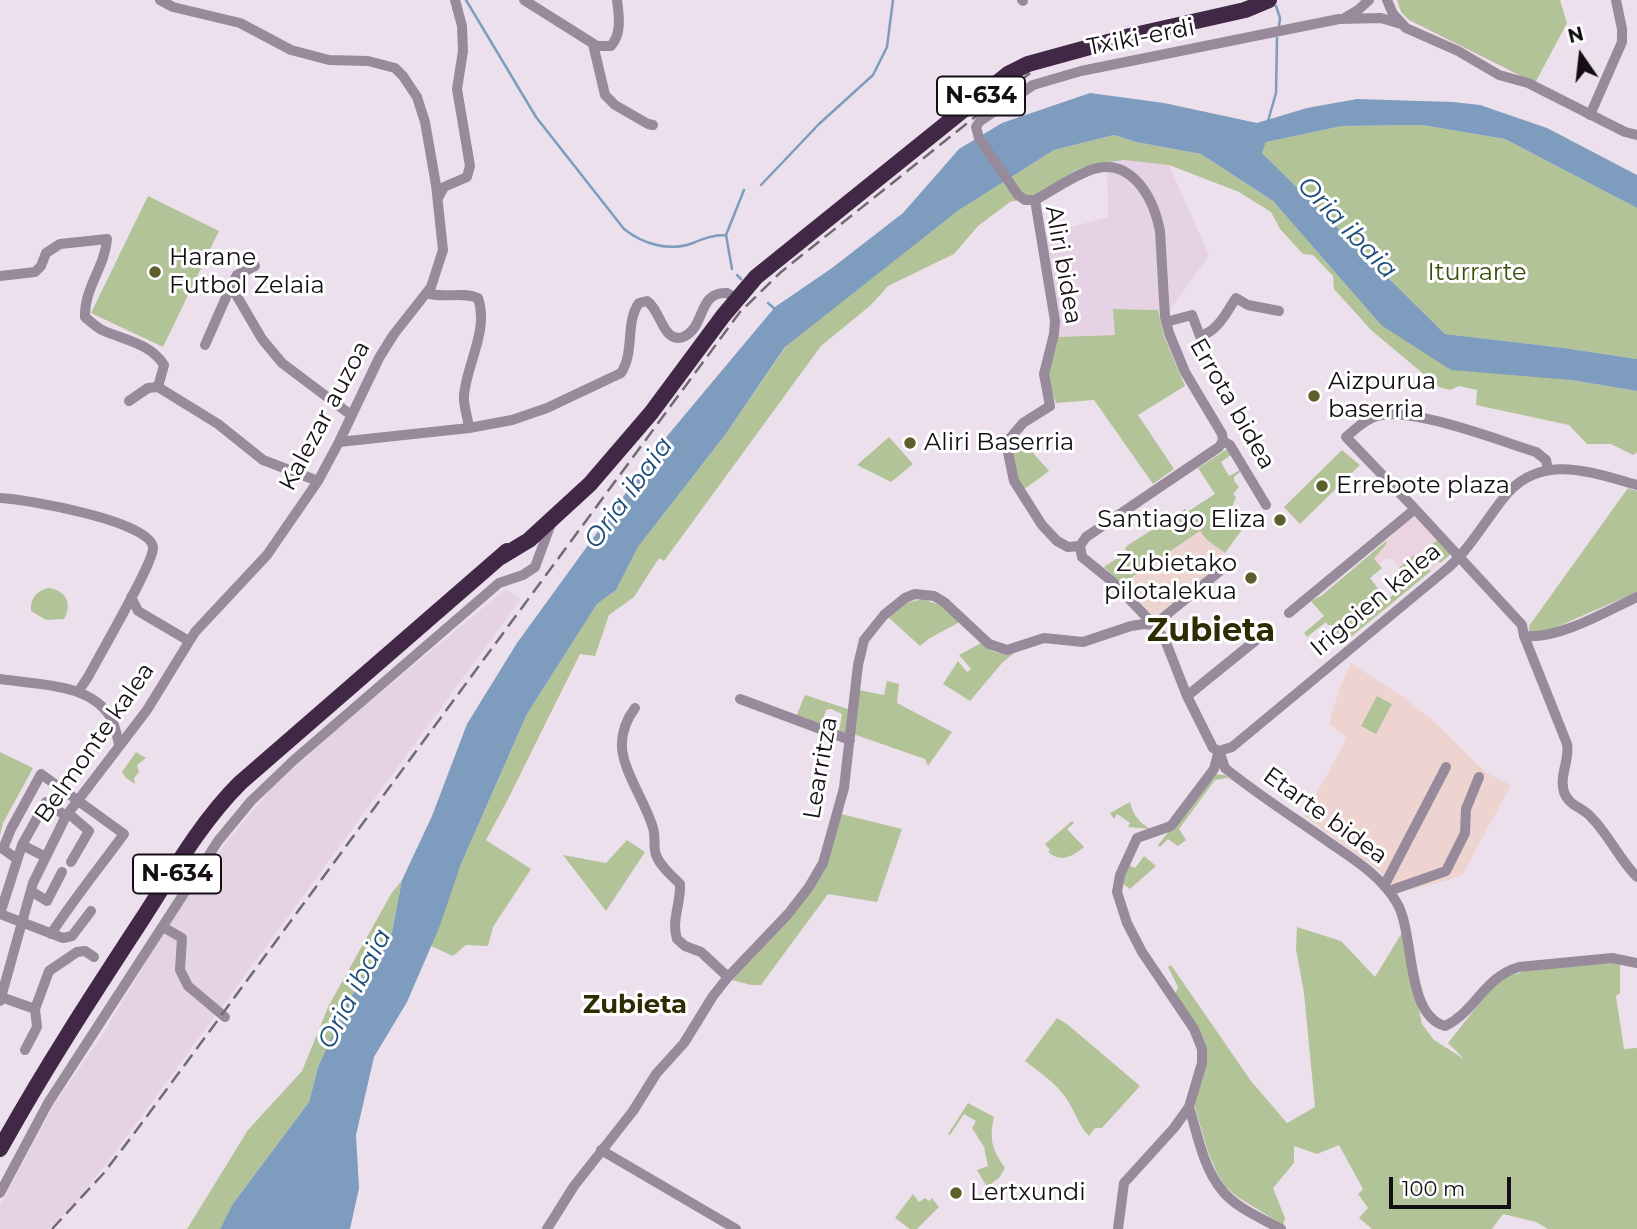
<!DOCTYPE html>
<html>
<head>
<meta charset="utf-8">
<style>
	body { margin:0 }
	#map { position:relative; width:1637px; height:1229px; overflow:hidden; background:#ede0ed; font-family:Montserrat,sans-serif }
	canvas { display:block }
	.north { position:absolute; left:1546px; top:21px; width:70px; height:70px; -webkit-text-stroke:5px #fff; paint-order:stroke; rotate:346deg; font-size:19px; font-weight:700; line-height:28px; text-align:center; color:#140f14 }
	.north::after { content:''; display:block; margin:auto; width:24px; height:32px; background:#140f14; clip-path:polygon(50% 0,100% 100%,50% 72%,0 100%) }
	.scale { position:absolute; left:1389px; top:1177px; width:122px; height:32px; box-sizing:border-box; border:4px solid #140f14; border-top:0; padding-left:9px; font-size:21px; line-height:24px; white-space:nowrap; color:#140f14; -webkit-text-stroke:5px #fff; paint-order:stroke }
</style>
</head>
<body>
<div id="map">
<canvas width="1637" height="1229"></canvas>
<div class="north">N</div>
<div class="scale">100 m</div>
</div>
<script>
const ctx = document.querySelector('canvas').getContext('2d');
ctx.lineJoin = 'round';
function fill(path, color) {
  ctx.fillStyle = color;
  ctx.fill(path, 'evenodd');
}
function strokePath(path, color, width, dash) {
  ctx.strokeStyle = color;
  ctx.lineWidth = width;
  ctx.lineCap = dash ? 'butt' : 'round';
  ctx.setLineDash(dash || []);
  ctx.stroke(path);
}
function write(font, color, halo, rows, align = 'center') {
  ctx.font = font + ' Montserrat,sans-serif';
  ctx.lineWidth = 6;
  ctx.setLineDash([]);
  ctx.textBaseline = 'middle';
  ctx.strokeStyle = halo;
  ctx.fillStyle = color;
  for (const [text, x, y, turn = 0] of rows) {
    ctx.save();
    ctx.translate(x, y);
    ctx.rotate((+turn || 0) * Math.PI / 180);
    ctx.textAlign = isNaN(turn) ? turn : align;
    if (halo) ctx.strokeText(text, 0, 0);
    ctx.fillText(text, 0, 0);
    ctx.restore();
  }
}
fill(new Path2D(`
	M1414,514L1451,554L1431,571L1414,556L1399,568L1392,559L1387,558L1379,564L1374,559L1387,543L1386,541Z`), '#ebd3df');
fill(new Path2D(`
	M1123,160L1169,165L1209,255L1170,310L1114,309L1115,335L1057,337L1042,235L1108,217L1107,162Z
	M506,589L521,599L108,1162L76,1202L49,1229H0V1205L54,1105L101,1037L173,918L227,841L272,788L344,723Z`), '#e5d2e5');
fill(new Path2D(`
	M1200,531L1207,540L1225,553L1213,570L1171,607L1158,614H1151L1122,584Z
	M1351,663L1406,699L1437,724L1485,772L1511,785L1463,874L1449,880L1394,894L1381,872L1304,816L1347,738L1329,724L1339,689Z`), '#eed4d1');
fill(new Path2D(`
	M1397,0H1560L1567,23L1535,83L1409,20L1401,12Z
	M1422,125L1505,139L1637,208V359L1564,348L1445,334L1262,153L1266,142L1342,126Z
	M1114,135L1136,142L1201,154L1273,201L1381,325L1571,380L1637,391V452L1633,455L1611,444H1587L1569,425L1476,405L1477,390L1459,386L1450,390L1439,387L1371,330L1334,289L1333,276L1313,255L1303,254L1280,229L1271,212L1239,192L1169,165L1123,160L1090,165L1076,170L1031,197L1010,202L978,226L954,254L888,286L871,305L821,346L664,561L659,558L634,597L609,615L595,656L580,654L508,799L486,840L531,869L493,927L488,946L466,945L453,956L431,946L461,864L527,714L597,604L616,590L638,547L725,435L787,345L959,210L1054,150Z
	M148,196L219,231L163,347L91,313Z
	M1113,309L1158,310L1164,336L1185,386L1138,415L1174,469L1153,484L1094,400L1056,403L1047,376L1057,337L1115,335Z
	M1018,436L1049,471L1023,490L1014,477L1009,448Z
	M889,437L913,464L891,482L857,465Z
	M1227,449L1231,455L1221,462L1229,476L1240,470V472L1234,477V481L1239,487L1233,494L1236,497L1230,512L1249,520L1225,553L1207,540L1200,531L1122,584L1104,567L1127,552L1125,548L1128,545L1185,509L1187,512L1215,494L1198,468Z
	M1342,450L1360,465L1300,524L1284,507Z
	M1628,488L1637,491V592L1545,632L1529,634V626Z
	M1438,540L1451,554L1440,563L1435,558L1428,564L1421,555L1434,547L1432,544Z
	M1386,541L1387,543L1374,559L1382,568L1370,578L1387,600L1399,590L1391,579L1400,574L1399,568L1414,555L1431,571L1340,646L1331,625H1328L1326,622L1307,637L1304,633L1324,616L1311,601L1321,596Z
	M48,588C66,590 73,604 64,619L46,620L31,611C30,599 36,591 48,588Z
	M922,599L940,605L958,621V623L930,638L920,646L888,617L907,603Z
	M981,643C990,652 1001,655 1014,653L1002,663L970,701L943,684L958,661L967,672L971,669L959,655Z
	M887,681L899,684L897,703L952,732L928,766L925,759L853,734L859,690L884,695Z
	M805,695L848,709L846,734L839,732L842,714L831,709L826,710L821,727L796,717Z
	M1377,696L1392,704L1376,734L1361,726Z
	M0,752L33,768L3,823L0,836Z
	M136,752L146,758L137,765L139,772L134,778L135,784L126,778L122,772Z
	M1215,774L1225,775L1233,782L1227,778L1215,780L1179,829L1186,840L1178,846L1168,839L1160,847L1158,845Z
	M1130,802C1133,815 1139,822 1150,829L1128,827L1130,823L1117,814L1114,819L1110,813Z
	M841,814L902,829L877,902L828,894L761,985H751L732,980L804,900Z
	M1072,821L1074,823L1067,829L1084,847C1072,857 1061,863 1048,852L1050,850L1045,844Z
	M627,840L645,852L606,911L563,855L606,863Z
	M1144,856L1156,866L1130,889L1122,883L1129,865L1135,868Z
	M402,880L392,932L347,1003L318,1067L309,1102L232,1205L220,1229H187L248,1130L302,1071L329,1005L391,894Z
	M1297,927L1341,941L1375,977L1403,931L1422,1024L1434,1040L1464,1059L1448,1043L1496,982L1514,973L1517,974L1523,971L1620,962V993L1616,996L1624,1049L1637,1048V1229H1548L1536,1222L1503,1214L1492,1229H1372L1359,1218L1368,1208L1358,1194L1363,1189L1339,1145L1317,1154L1294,1146V1163L1273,1188L1285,1218L1283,1225L1236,1196L1225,1186L1217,1173L1208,1152L1195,1108V1100L1206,1063L1175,994L1178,987L1168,967L1171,965L1251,1081L1287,1123L1315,1107L1304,993L1296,949Z
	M1057,1018L1067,1024L1140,1086L1102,1128H1095L1089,1136C1078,1125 1075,1111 1066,1098C1056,1083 1039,1072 1025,1061Z
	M968,1103L994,1117C989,1140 992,1149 1005,1168L999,1178L987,1187L977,1170L988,1166L984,1147L972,1128L976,1121L964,1114L950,1135L948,1134Z
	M913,1194L919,1202L925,1198L929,1201L932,1198L939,1207L917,1229H910L895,1218Z`), '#b3c398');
fill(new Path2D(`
	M1090,93L1164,103L1257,123L1307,108L1357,99L1453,102L1480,105L1547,128L1637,175V208L1505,139L1422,125L1342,126L1266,142L1262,153L1445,334L1564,348L1637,359V391L1571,380L1451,370L1381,325L1273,201L1201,154L1136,142L1114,135L1054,150L959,210L785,347L725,435L638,547L616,590L597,604L527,714L461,864L439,928L407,1002L374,1057L356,1135L359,1188L350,1229H220L232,1205L309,1102L318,1067L347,1003L392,932L402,880L432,816L467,724L517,643L668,435L775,307L832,268L903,213L959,149L1002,123Z`), '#7d9cbe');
strokePath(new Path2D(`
	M466,0L536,117L624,229C643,244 669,252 693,243C705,238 713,235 726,235
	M1276,6L1280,18L1279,26
	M1268,121L1276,93L1277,38
	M761,185L819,124L873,75L887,47L893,0
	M732,269L726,235L744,190
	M737,275L741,279
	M768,303L776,310`), '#7d9cbe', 2.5);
strokePath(new Path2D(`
	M524,0L597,46H611C622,33 619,16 617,0
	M1022,0L1023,1
	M1387,0L1393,14L1406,28L1458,51L1499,75L1528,83L1625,132L1637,135
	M1346,17L1358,10L1369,0
	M593,44L605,95L615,105L648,124L653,125
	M1590,115L1622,42V29L1616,0
	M438,198L444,187L467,177L470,166L457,89L463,51L462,26L455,0
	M1035,200L1055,321L1054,334L1044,374L1050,406L1023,423L1006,443L1014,481L1042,525L1057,541L1068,547L1080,546
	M255,266L237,275L231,286L262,339L282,363L351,415
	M0,276L35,272L41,266L46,253L60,244L107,239C105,267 84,288 85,317C90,321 96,327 102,330C124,340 150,343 164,365L158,387
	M427,293C443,299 461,291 478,298C489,330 467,363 464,395C463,405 468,418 469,428
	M1166,322L1192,315L1200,336C1218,331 1226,313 1236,298L1248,305L1279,311
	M205,345L231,286
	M129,401L148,388L158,387L218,424L263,460L318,481
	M339,442L469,428L512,420L547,408L621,373C635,352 625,322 639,303L647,301C661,310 663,344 683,337C706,328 697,291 727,293L736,299
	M1548,470L1546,460L1536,452C1500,441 1411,406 1377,416C1365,419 1355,430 1346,437L1415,509L1522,625L1524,636L1567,744C1570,760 1559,775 1564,792C1569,806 1582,807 1591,817C1609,835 1619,859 1637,877
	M0,498C24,499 153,521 153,548C154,562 98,658 88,677L78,692
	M1266,505L1230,445L1223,441L1222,434L1185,372L1169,333L1165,317L1160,231C1153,196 1130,154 1088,171C1070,178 1053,190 1035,200H1025L1018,195L979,138L976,127L980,121L1033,85L1081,71L1339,19L1381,18L1401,24
	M1080,546L1082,557L1113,582L1154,625L1165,640L1187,696L1213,748L1219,751L1225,768C1258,795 1295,818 1330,843C1355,860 1381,876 1397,903C1415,934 1405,1015 1445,1026C1475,1012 1484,977 1519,967L1612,958L1637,963
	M1080,546L1086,537L1219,447L1223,441
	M131,597L138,611L189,641
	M1289,613L1415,509
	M1524,636C1558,640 1607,611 1637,597
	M0,679C35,685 90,682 111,718C115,725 117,736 119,744
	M1187,696L1266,632
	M740,699L850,740
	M635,708C626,720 621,732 622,748C624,773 646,803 653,828C656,837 653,847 656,855C660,866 672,876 680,884C681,904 671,920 677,939L685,946L701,952L728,977
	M1219,751L1232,747L1448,568C1470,548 1484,523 1502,500C1538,451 1590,472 1637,485
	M68,813L89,831L71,862
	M22,845L46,802L66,816
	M44,856L22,845L0,914L63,938L72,936L91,911
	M17,859L3,849L11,829L41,774L124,834C99,868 74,899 51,934
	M1384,886L1446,767
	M31,891L47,901L62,872
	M1389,891L1446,871L1465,833L1466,809L1479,777
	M163,927L182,938L180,970L188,986L225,1017
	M1,997L35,1009L49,971L77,952L85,951L94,957
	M0,1001L33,883L66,816L147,710L195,632L267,555L318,481L339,442L379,358L394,334L431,287L443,250L436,185L425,122L417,97L403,76L395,68L368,61L329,60L291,50L240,23L173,7L160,0
	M25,1050L37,1027L35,1009
	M1189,1107C1197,1133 1203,1167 1221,1189C1234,1207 1261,1218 1281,1229
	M601,1150L736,1229
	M0,1193L48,1103L218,841L251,801L294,760L499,583L523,575L535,567L552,521
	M547,1229L574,1186L633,1111L656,1074L684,1043L713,996L728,977L788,914L809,887L823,863L844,788L858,665L864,640L884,615L905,598L915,594L934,596L944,602L989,644L1007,650L1044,638L1083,642L1131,626L1144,624L1154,625L1220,571
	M1118,1229L1124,1183L1174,1128L1189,1107L1202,1063V1049L1194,1029L1142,952L1127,923L1117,892L1120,875L1137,838L1171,826L1214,769L1218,754`), '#978a9a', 10);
strokePath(new Path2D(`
	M501,557L529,540L590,484L651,413L723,316L756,277L1008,74L1028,64L1130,36L1245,10L1269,0
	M0,1149C43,1071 92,996 141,921C172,873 200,823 240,783L507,551`), '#412847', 16);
strokePath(new Path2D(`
	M52,1229L103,1174L133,1135L740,312L781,272L1030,73`), '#726a72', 2.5, [14, 7]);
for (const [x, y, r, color] of [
	[155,272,7,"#5c5e2b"],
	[1314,396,7,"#5c5e2b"],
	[910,443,7,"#5c5e2b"],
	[1322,486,7,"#5c5e2b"],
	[1280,520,7,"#5c5e2b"],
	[1251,578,7,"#5c5e2b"],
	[956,1193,7,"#5c5e2b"]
]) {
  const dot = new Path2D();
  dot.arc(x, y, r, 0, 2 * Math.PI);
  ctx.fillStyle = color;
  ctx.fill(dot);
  strokePath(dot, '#fff', 2.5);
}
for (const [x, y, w] of [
	[981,96,88],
	[177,874,88]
]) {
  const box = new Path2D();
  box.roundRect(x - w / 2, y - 19.5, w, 39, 5);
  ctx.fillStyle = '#fff';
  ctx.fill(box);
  strokePath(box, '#140f14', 2);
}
write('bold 23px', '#140f14', null, [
	["N-634",981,96],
	["N-634",177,874]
]);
write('24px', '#140f14', '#fff', [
	["Txiki-erdi",1141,38,-11],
	["Aliri bidea",1063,265,80],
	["Errota bidea",1232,404,60],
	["Kalezar auzoa",325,416,-62],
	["Irigoien kalea",1376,600,-40],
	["Belmonte kalea",95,743,-55],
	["Learritza",821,768,-80],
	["Etarte bidea",1325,816,36]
]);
write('24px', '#140f14', '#fff', [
	["Harane",169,258],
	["Futbol Zelaia",169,286],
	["Aizpurua",1328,382],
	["baserria",1328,410],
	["Aliri Baserria",924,443],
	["Errebote plaza",1336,486],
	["Santiago Eliza",1266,520,"right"],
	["Zubietako",1237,564,"right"],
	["pilotalekua",1237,592,"right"],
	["Lertxundi",970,1193]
], 'left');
write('24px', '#3a4d0a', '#fff', [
	["Iturrarte",1477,273]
]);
write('italic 26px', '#1e4d7a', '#fff', [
	["Oria ibaia",1347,228,46],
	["Oria ibaia",629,493,-54],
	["Oria ibaia",355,989,-63]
]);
write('bold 26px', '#2c2d03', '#fff', [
	["Zubieta",635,1005]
]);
write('bold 32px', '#2c2d03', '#fff', [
	["Zubieta",1211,632]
]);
</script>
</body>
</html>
